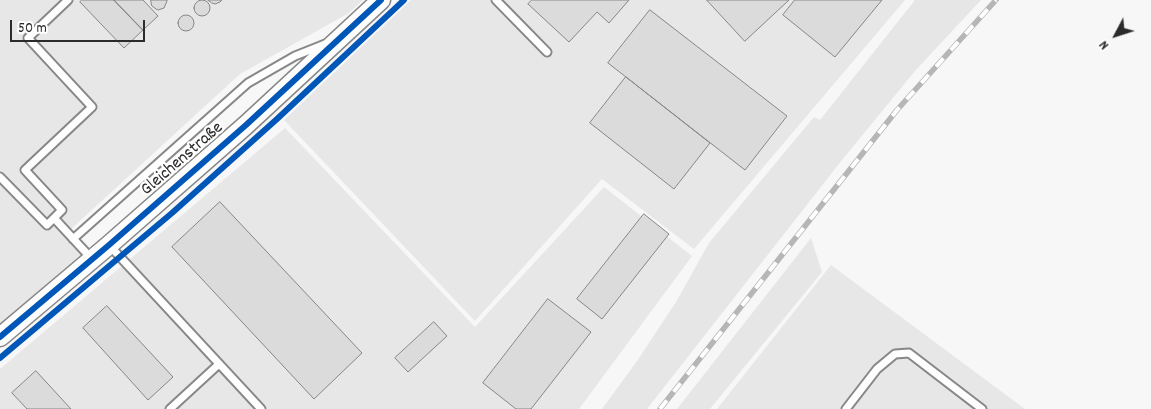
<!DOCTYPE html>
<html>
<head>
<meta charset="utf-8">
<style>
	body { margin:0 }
	#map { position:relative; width:1151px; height:409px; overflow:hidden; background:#f7f7f7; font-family:Dekko,sans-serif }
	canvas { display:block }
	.north { position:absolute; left:1091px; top:10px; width:50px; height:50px; -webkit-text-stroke:4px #fff; paint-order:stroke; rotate:230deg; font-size:14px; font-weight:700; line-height:20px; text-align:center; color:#2b2b2b }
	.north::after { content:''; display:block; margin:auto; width:18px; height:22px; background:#2b2b2b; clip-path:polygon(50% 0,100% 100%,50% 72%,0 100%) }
	.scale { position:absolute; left:10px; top:20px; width:135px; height:22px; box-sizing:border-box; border:2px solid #2b2b2b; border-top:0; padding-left:6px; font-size:15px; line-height:18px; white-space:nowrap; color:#2b2b2b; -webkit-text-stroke:4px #fff; paint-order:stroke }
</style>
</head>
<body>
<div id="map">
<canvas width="1151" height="409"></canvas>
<div class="north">N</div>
<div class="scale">50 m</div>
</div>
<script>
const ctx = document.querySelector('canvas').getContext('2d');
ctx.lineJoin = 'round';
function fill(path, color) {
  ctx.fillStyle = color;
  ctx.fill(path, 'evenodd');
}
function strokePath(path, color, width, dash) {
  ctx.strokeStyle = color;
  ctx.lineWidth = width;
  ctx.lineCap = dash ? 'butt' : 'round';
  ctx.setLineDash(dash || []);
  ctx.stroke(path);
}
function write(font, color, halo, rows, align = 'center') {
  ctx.font = font + ' Dekko,sans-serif';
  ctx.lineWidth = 4.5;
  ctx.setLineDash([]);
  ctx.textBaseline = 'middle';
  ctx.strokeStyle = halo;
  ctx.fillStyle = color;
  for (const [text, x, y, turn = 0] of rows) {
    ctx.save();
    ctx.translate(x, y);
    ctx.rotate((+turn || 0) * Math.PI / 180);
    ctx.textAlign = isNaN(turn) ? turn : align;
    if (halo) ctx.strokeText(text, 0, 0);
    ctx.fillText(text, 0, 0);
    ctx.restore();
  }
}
fill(new Path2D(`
	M0,0H363L349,13L240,74L70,230L89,251L0,324Z
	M411,0H905L694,249L602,179L475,321L284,120Z
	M285,128L475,327L604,187L692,256L579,409H0V369Z
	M831,265L1025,409H717Z`), '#e7e7e7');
fill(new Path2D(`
	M915,0H981L915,71L842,160L647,409H602L637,361L676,302L709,243L814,117L820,120Z
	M811,238L822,272L710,409H677Z`), '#e6e6e6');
const building = new Path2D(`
	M194 8a8 8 0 1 1 16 0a8 8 0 1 1-16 0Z
	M82,0H114L143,30L124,48L80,2Z
	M114,0H143L158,16L143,30Z
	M151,0H167V1L164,8L158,10L156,9L152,6Z
	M208,0H222L220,2L215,4L212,3Z
	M532,0H629L609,23L597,12L569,42L528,4Z
	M707,0H789L745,41Z
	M795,0H882L835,57L783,15Z
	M650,10L787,116L745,170L608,63Z
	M178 23a8 8 0 1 1 16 0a8 8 0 1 1-16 0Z
	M626,77L710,143L674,189L590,123Z
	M220,202L362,353L314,399L172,247Z
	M644,214L669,234L602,319L577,299Z
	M548,299L591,332L531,409H516L483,383Z
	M107,306L173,377L148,400L83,328Z
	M434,322L447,336L408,372L395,358Z
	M36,371L71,409H27L12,393Z`);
fill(building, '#dbdbdb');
strokePath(building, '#878787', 1);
const service = new Path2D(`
	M496,0L547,52
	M0,177L47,225L62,210L25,170L92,107L28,38L68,0
	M54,218L91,258
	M73,239L248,83L295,56L325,44
	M109,245L261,409
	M170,409L219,364
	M846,409L877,369L895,354L909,353L982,409`);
const tertiary = new Path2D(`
	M0,337L109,245L246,125L381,0`);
strokePath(service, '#878787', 11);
strokePath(tertiary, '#878787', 21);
strokePath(service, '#fefefe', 7);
strokePath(tertiary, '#fefefe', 18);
const rail = new Path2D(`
	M660,409L897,110L996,0`);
strokePath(rail, '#b6b6b6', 5.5);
strokePath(rail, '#fff', 4, [11]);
strokePath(new Path2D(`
	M0,337L109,245L246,125L381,0
	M0,358L172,213L277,119L404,0`), '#0057b8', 6);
write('18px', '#2b2b2b', '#fff', [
	["Gleichenstraße",183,160,-41]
]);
</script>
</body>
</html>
